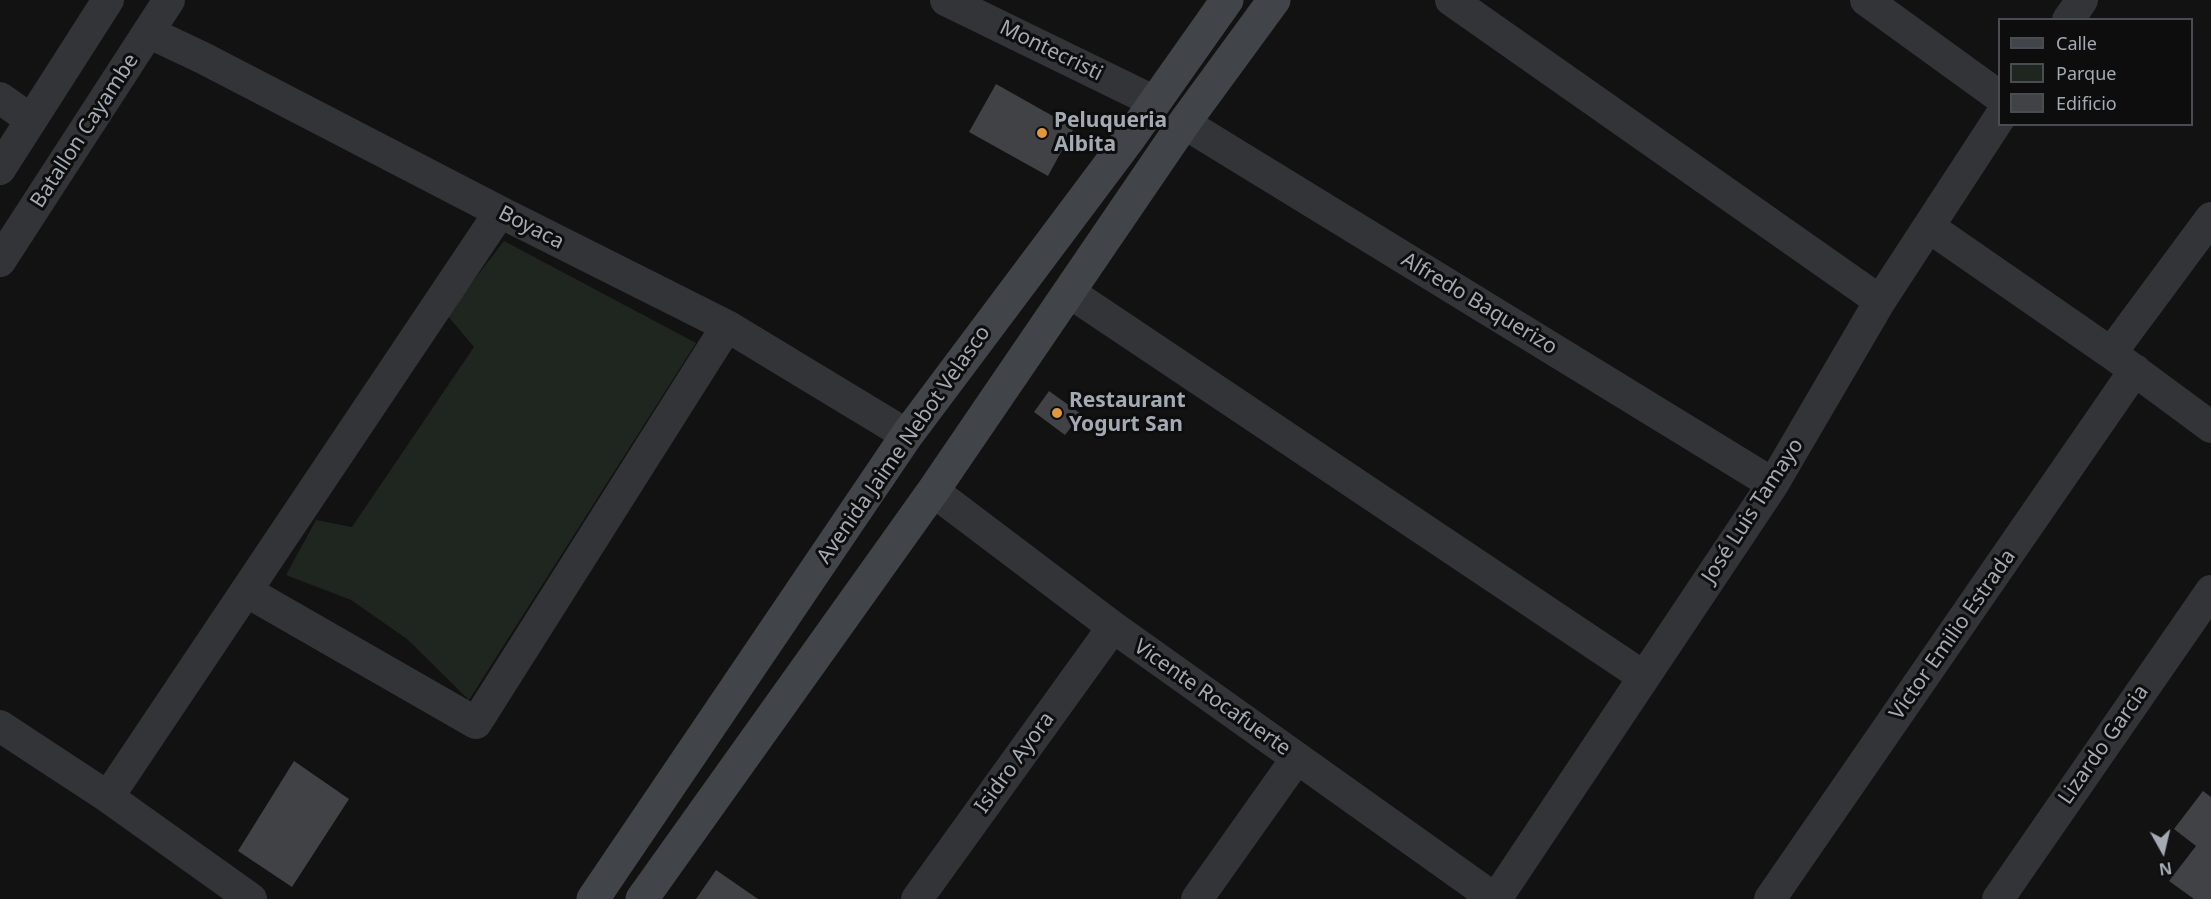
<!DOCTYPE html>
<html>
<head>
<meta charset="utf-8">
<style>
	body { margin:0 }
	#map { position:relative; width:2211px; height:899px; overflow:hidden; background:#121213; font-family:"Noto Sans",sans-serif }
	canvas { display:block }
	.legend { position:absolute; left:1998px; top:18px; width:195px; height:108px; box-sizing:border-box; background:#0d0d0e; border:2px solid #494c50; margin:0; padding:8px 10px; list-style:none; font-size:18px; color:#a4aab3 }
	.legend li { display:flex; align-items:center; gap:12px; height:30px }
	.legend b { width:30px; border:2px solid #494c50 }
	.north { position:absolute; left:2133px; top:821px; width:60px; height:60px; -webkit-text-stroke:4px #0d0d0e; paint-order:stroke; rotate:172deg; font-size:16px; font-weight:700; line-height:24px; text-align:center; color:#a4aab3 }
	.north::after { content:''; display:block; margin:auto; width:21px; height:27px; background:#a4aab3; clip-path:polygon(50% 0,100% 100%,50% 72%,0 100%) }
</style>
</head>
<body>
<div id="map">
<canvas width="2211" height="899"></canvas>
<ul class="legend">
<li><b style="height:8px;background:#414448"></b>Calle</li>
<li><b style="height:16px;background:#1f261f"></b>Parque</li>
<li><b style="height:16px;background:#414246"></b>Edificio</li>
</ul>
<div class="north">N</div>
</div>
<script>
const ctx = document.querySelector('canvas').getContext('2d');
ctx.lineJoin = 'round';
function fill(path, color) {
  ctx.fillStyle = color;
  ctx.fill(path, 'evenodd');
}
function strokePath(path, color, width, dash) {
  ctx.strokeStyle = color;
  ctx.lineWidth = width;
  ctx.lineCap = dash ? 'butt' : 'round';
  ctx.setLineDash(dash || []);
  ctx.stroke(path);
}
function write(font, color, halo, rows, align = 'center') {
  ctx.font = font + ' "Noto Sans",sans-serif';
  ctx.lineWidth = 6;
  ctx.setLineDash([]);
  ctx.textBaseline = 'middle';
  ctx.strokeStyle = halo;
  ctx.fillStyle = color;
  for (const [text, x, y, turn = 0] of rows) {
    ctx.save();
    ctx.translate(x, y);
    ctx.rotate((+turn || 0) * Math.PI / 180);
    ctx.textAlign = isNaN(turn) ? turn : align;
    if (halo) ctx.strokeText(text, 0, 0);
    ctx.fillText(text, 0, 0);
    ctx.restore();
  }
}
fill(new Path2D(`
	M504,241L696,343L469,700L407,639L351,600L286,575L316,520L352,527L474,347L447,315Z`), '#1f261f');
fill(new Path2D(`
	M996,84L1074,128L1048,176L969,132Z
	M1049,391L1081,414L1065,435L1034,412Z
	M294,761L349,799L292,887L238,851Z
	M2203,791L2211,797V899H2194L2169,881L2196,846L2174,829Z
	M716,870L758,899H696Z`), '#414246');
strokePath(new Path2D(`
	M946,0L1155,102
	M1451,0L1880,301
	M1866,0L2000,97
	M2068,20L2082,0
	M148,32L203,58L500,212L727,326L907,435
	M0,98L31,120
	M1184,123L1773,484
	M0,169L108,0
	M1929,227L2111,353L2211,427
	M0,261L169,0
	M1069,292L1644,677
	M2111,353L2211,218
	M933,491L1113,627L1495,899
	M246,591L476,723L727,326
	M0,726L108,797L251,899
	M108,797L500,212
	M917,899L1113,627
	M1197,899L1297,758
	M1496,899L1773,484L1880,301L2000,117
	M1770,899L2135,370
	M1998,899L2211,591`), '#333438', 32);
strokePath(new Path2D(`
	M593,899L907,435L1131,136L1227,0
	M642,899L933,491L1184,123L1274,0`), '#414448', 33);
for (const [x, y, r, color] of [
	[1042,133,6,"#e1983c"],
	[1057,413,6,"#e1983c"]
]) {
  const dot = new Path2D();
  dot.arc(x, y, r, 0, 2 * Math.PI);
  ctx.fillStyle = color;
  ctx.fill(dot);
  strokePath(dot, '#0d0d0e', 2);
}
write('21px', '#a4aab3', '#0d0d0e', [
	["Montecristi",1051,51,26],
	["Batallon Cayambe",85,131,-57],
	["Boyaca",531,228,27],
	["Alfredo Baquerizo",1479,304,31],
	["Avenida Jaime Nebot Velasco",904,445,-55],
	["José Luis Tamayo",1753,511,-57],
	["Victor Emilio Estrada",1953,635,-55],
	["Vicente Rocafuerte",1212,698,35],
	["Lizardo Garcia",2104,745,-55],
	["Isidro Ayora",1015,763,-54]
]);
write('bold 21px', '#a4aab3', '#0d0d0e', [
	["Peluqueria",1054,121],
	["Albita",1054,145],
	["Restaurant",1069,401],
	["Yogurt San",1069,425]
], 'left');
</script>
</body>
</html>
